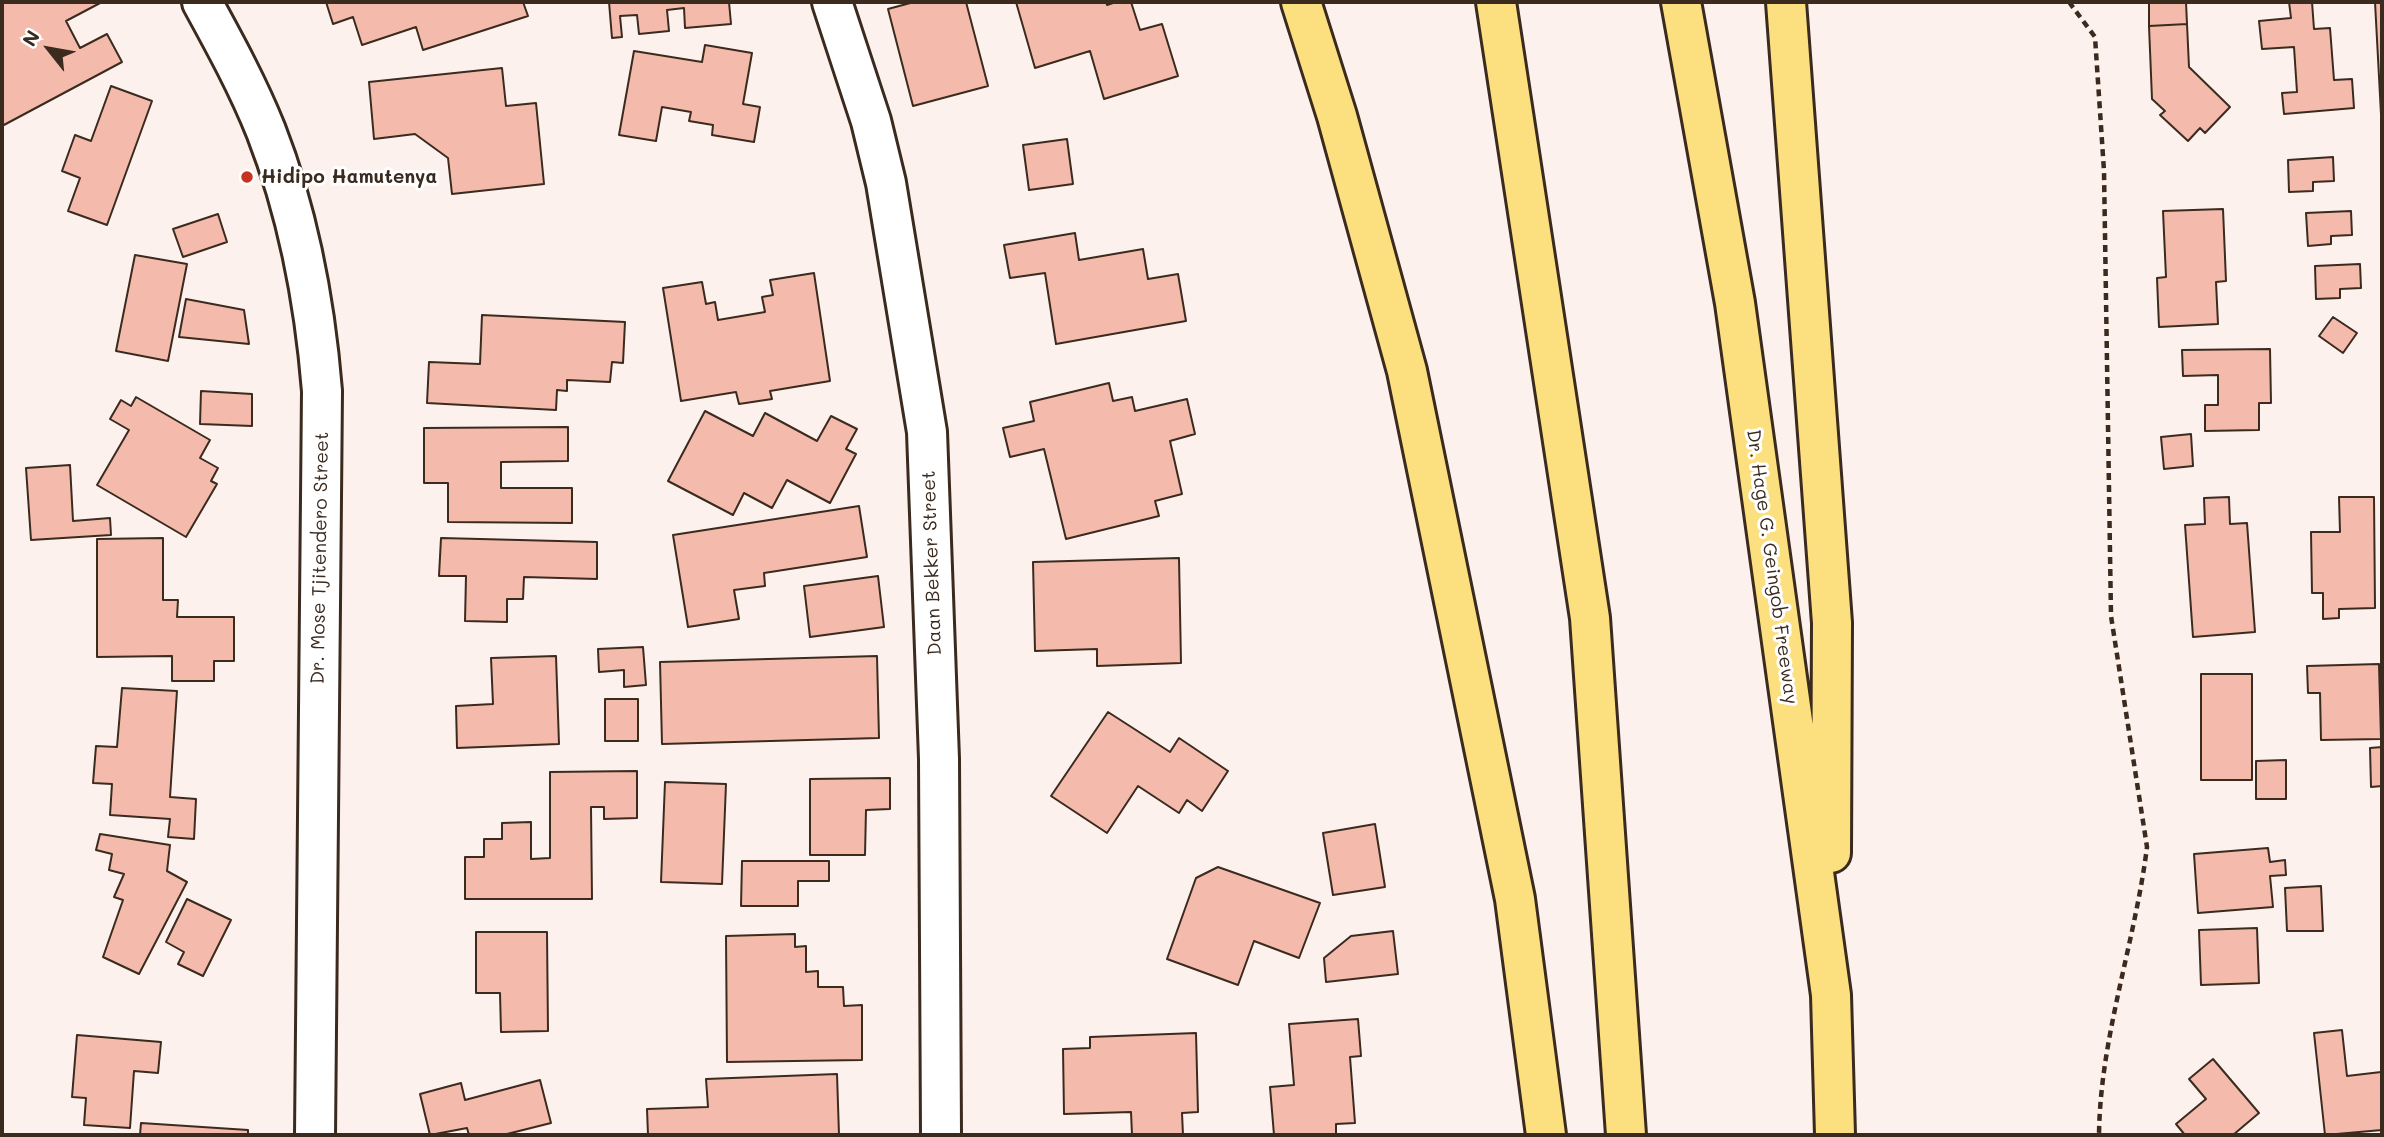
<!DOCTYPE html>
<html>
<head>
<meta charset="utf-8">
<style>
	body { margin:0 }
	#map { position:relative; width:2384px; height:1137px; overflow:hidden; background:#fdf1ee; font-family:Mali,sans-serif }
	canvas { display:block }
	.frame { position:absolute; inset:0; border:4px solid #3b2a1e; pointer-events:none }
	.north { position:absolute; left:14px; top:14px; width:70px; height:70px; -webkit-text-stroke:5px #fff; paint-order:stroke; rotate:301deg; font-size:19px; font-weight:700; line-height:28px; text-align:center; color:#3b2a1e }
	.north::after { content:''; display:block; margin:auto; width:24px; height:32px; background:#3b2a1e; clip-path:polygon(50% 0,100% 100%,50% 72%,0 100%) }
</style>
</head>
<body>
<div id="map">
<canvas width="2384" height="1137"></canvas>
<div class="frame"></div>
<div class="north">N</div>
</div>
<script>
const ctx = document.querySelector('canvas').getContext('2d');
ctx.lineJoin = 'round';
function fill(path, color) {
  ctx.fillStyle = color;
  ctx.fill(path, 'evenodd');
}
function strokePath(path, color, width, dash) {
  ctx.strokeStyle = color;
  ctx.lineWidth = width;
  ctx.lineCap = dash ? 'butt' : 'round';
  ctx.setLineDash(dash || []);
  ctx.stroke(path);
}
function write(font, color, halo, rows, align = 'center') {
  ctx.font = font + ' Mali,sans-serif';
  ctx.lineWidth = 6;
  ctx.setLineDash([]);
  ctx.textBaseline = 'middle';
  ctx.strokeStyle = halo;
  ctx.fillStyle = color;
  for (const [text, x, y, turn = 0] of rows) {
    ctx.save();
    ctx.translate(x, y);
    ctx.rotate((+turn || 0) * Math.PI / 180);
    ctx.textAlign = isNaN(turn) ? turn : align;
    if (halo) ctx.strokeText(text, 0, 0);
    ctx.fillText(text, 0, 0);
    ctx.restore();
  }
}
const building = new Path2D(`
	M4,2H102L66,21L80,48L107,34L122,62L2,126V3Z
	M326,2H523L528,16L423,50L416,27L362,45L353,17L333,24Z
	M609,2H729L731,24L685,28L684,8L667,10L669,31L639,34L637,15L620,16L622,37L612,38Z
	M914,2H966L988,86L913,106L888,9Z
	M1016,2H1106L1107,5L1116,2H1131L1140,30L1162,24L1178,76L1104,99L1090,51L1035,68Z
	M2149,2H2186L2187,24L2149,26Z
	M2289,2H2312L2314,29L2330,28L2334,80L2352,79L2354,108L2284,114L2282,93L2297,92L2294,47L2262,49L2259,21L2291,18Z
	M2375,2H2382V133Z
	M2187,24L2189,67L2230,107L2205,133L2200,128L2188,141L2160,115L2165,111L2152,99L2149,26Z
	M705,45L752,53L743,104L760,107L754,142L712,135L713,125L689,121L691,112L662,107L656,141L619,135L634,51L702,62Z
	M502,68L506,106L536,103L544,184L452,194L448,158L415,134L374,139L369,82Z
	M111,86L152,101L107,225L68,211L80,178L62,171L75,135L91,141Z
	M1067,139L1073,184L1029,190L1023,145Z
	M2333,157L2334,181L2313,182V191L2289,192L2288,160Z
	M2223,209L2226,281L2216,282L2218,324L2159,327L2157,278L2166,277L2163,211Z
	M2351,211L2352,235L2331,236V244L2308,246L2306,213Z
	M218,214L227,242L183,257L173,229Z
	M1075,233L1079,260L1143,249L1148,279L1178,274L1186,321L1056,344L1045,273L1010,278L1004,245Z
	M135,255L187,264L168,361L116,351Z
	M2360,264L2361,288L2340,289V298L2316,299L2315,266Z
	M814,273L830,381L770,391L772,399L739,404L736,392L681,401L663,288L702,282L706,304L715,302L718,320L765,312L762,297L773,295L770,280Z
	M186,299L244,310L249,344L179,337Z
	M482,315L625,322L623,363L612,362L610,382L567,380V391L557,390L556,410L427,403L429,362L480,364Z
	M2333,317L2357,333L2343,353L2319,336Z
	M2270,349L2271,403H2259V430L2205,431V405H2218V375L2183,376L2182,350Z
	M1109,383L1113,401L1132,397L1135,411L1187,399L1195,434L1170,441L1182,494L1155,501L1159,516L1066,539L1044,449L1010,457L1003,428L1034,421L1030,402Z
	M201,391L252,394V426L200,424Z
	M136,397L210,440L200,458L218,468L211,481L217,484L186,537L97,485L129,430L110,419L121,400L131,406Z
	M705,411L753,436L765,413L817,441L831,416L857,429L846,449L856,454L830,503L787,480L772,508L744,493L733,515L668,481Z
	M568,427V461L501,462V488H572V523L448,522V483H424V428Z
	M2191,434L2193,466L2164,469L2161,437Z
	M70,465L73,521L110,518L111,535L31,540L26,468Z
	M2229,497L2230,524L2247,523L2255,632L2193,637L2185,525L2205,524L2204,498Z
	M2339,497H2374L2375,608L2339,609V618L2323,619V593H2312L2311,532H2340Z
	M859,506L867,557L764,573L765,586L734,590L739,619L688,627L673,535Z
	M163,538V600H178L177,617H234V661H214V681H172V656L97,657V539Z
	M441,538L597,542V579L524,577L523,599H507V622L465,621L466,576H439Z
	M1179,558L1181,663L1097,666V649L1035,651L1033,562Z
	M878,576L884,627L810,637L804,586Z
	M643,647L646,685L624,687V670L599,672L598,649Z
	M556,656L559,744L457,748L456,706L493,704L491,658Z
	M877,656L879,738L662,744L660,662Z
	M2379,664L2381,739L2321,740L2320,693H2308L2307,666Z
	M2201,674H2252V780H2201Z
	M122,688L177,691L170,797L196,799L194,839L168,837L170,819L110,815L112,784L93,783L96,746L117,747Z
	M605,699H638V741H605Z
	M1108,712L1170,752L1179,738L1228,771L1202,811L1187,800L1179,813L1138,786L1107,833L1051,796Z
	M2382,747V786L2371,787L2370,748Z
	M2286,760V799H2256V761Z
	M637,771V818L604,819V807H591L592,899H465V857H484V839H502V823L531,822V859L550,858V772Z
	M890,778V809L866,810L865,855H810V779Z
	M665,782L726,784L722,884L661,882Z
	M1375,824L1385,887L1333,895L1323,833Z
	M100,834L170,845L167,871L187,882L139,974L103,957L123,900L114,897L124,874L109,870L112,854L96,850Z
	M2268,848L2270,862L2285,860L2286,875L2270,876L2273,907L2198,913L2194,854Z
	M742,861H829V881H798V906H741Z
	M1218,867L1320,903L1299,958L1254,941L1238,985L1167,959L1196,878Z
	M2321,886L2323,931H2287L2285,888Z
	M187,899L231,920L203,976L178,964L184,952L166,942Z
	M2257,928L2259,983L2201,985L2199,930Z
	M1393,931L1398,974L1326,982L1324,958L1351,936Z
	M476,932H547L548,1031L501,1032L500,993H476Z
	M795,934V947L806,946V972L818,971V987H843L844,1006L862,1005V1060L727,1062L726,936Z
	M1358,1019L1361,1056L1350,1057L1355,1123L1336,1124V1135H1274L1270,1087L1294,1085L1289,1024Z
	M2342,1030L2347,1076L2381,1072L2382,1130L2325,1135L2314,1033Z
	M1196,1033L1198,1112L1182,1113L1183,1135H1132L1131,1112L1064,1114L1063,1049L1090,1048V1037Z
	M77,1035L161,1042L158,1073L134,1071L130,1128L84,1125L86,1098L72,1097Z
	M2213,1059L2259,1113L2233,1135H2185L2176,1124L2206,1099L2189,1079Z
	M837,1074L839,1135H648L647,1109L708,1107L706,1079Z
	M540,1080L551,1123L503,1135H469L467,1128L430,1135L420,1094L461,1083L465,1100Z
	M141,1123L248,1130V1135H140Z`);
fill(building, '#f4bbac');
strokePath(building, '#3b2a1e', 2);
const minor = new Path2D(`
	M202,2C225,44 248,86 266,131C298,213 315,304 322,391L315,1135
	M832,2L871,121L886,183L927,432L939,759L941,1135`);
const highway = new Path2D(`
	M1301,2L1337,116L1407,371L1515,899L1546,1135
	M1496,2L1590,618L1626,1135
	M1681,2L1735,303L1831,995L1835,1135
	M1786,2L1832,623L1831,853`);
strokePath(minor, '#3b2a1e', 44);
strokePath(highway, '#3b2a1e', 44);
strokePath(new Path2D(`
	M2069,2L2095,37L2104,171L2111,616L2147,847C2135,943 2100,1038 2099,1135`), '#3b2a1e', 4.5, [7, 5]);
strokePath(minor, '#fff', 38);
strokePath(highway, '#fce080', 38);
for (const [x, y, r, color] of [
	[247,177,7,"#c8321e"]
]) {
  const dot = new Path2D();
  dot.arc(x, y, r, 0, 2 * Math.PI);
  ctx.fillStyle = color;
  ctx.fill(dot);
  strokePath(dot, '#fff', 2.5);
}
write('bold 19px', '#3b2a1e', '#fff', [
	["Hidipo Hamutenya",261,177]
], 'left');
write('19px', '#3b2a1e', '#fff', [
	["Dr. Mose Tjitendero Street",320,558,-89],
	["Daan Bekker Street",932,563,-92],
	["Dr. Hage G. Geingob Freeway",1772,567,82]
]);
</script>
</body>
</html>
